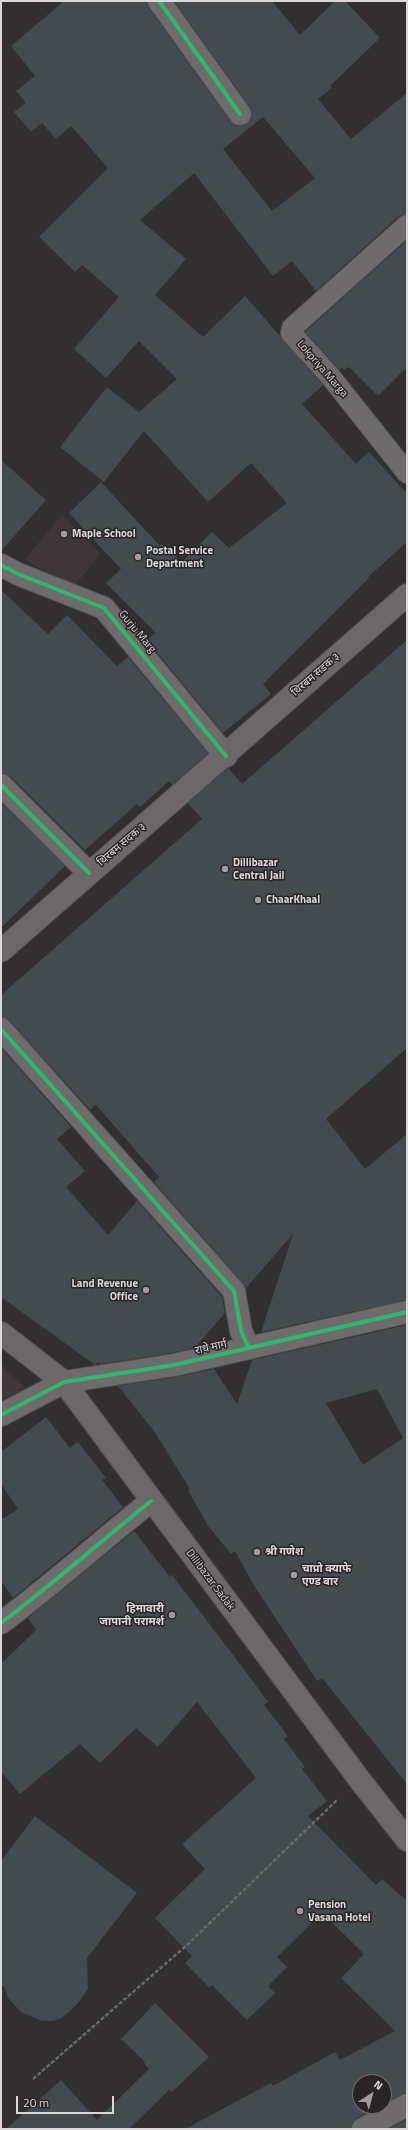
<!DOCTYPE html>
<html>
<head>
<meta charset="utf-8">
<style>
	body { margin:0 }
	#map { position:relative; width:408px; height:2130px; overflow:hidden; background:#322f30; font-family:"Titillium Web",sans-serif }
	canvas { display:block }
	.frame { position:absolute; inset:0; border:2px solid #dcd8d9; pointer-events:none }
	.north { position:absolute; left:352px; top:2074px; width:40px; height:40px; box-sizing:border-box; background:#292426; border:1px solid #716c6e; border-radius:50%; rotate:36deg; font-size:11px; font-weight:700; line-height:16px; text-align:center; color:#dcd8d9 }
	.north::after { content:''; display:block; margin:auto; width:14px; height:18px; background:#a09d9e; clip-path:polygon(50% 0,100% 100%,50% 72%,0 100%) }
	.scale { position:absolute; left:16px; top:2096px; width:98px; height:18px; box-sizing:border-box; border:2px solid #dcd8d9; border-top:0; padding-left:5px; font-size:12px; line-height:14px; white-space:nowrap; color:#dcd8d9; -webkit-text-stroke:3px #292426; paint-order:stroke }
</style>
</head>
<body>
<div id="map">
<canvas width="408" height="2130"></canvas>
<div class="frame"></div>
<div class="north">N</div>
<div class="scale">20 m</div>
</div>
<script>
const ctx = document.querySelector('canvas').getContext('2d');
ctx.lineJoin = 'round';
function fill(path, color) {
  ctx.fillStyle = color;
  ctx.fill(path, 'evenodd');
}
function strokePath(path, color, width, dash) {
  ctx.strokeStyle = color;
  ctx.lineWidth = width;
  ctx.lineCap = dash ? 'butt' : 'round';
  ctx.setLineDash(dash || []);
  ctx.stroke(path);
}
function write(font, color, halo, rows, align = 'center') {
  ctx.font = font + ' "Titillium Web","Noto Sans Devanagari",sans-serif';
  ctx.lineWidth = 3;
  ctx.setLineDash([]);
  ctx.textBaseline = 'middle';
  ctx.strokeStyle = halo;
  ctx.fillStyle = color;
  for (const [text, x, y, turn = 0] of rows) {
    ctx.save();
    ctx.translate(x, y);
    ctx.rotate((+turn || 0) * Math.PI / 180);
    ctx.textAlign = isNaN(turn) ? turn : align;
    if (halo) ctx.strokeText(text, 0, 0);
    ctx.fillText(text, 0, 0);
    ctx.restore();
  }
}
fill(new Path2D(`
	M62,515L100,553L74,587L24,560Z
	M1,1364L30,1392L1,1408Z`), '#403539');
fill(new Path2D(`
	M64,1H147L149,8L230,121L235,126H242L251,119L252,113L250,107L174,1H272L300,35L335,1H345L380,38L330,86L332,88L318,99L351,139L407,93V214L399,216L316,291L292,261L273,276L194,173L140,220L186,259L155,295L203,337L245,296L323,385L302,404L356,464L369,452L407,494V542L368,577L369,578L263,684L271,694L223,733L147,640L156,633L106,583L121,569L69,513L101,482L160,546L162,544L182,562L212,532L229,548L287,503L251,463L208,502L144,431L104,482L60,447L107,387L139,412L177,379L139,341L106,378L74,349L119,297L82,265L75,272L39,237L108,168L71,126L56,139L42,123L31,132L14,112L26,103L16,91L35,76L11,46ZM263,117L315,178L272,211L223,149Z
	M407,240V367L378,396L349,367L344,370L342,368L340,370L305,332Z
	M1,460L46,500L1,551Z
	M1,590L48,634L67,615L117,666L128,657L208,753L172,785L169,781L140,807L137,804L85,850L10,776L1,773Z
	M407,640V1048L326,1119L365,1169L407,1134V1300L261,1332L293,1234L246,1288L243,1283L154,1182L159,1177L96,1105L90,1110L10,1021L1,1017V995L202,819L188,803L228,768L242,784Z
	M1,803L65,866L1,928Z
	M1,1048L71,1127L57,1139L85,1171L66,1187L108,1235L137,1201L222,1297L225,1313L198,1344L199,1346L172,1353L100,1364L99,1362L95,1365L1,1297Z
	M407,1325V1784L322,1678L317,1681L253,1584L235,1551L231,1554L208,1526L188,1490L190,1489L154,1431L118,1386L176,1377L214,1369L237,1404L252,1360ZM377,1389L403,1438L363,1465L326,1403Z
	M46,1417L70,1448L78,1442L106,1478L102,1480L123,1507L13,1598L1,1581V1520L18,1509L1,1484V1452Z
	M134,1531L170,1577L172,1575L243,1668L268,1702L264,1705L288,1736L284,1739L305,1767L302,1769L327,1801L308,1816L376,1885L382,1879L407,1901V2093L384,2103V2082H360V2106H379L357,2118L352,2123L351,2129H185L271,2083L273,2086L335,2052L340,2060L395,2031L341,1978L364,1954L322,1913L277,1957L287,1967L268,1986L275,1993L247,2020L212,1985L210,1988L185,1963L192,1956L155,1918L205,1869L182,1844L256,1778L197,1702L158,1747L136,1728L100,1763L80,1744L20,1794L1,1772V1664L36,1630L28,1618Z
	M35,1816L137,1893L87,1958L88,1989L78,2003L68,2013L60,2019L51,2021H42L21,2012L8,1998L5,1988L1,1985V1861Z
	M155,2003L209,2057L172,2092L169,2090L129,2129H6L61,2080L97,2120L149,2069L144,2063L145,2062L121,2039Z
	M407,2119V2129H389Z`), '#434b4e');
const service = new Path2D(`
	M407,225L292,328L291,333L330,376L407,473`);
const minor = new Path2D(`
	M159,1L240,114
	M1,565L18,574L104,608L226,756
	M1,785L89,873
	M1,1029L234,1291L241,1331L249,1348
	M1,1415L64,1382
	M1,1623C53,1584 101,1541 151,1501
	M363,2129L407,2105`);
const tertiary = new Path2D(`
	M64,1382L174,1365L407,1312`);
const secondary = new Path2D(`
	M1,951L407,595
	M1,1333L64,1382L359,1779L407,1840`);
strokePath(service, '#504e4f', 22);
strokePath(minor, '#504e4f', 24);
strokePath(tertiary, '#504e4f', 24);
strokePath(secondary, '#504e4f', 24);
strokePath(new Path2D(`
	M33,2079L187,1945L338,1799`), '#6b6a6a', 2.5, [4, 2]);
strokePath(service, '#6d6b6c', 20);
strokePath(minor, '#6d6b6c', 22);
strokePath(tertiary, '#6d6b6c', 22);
strokePath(secondary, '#6c6869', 22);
strokePath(new Path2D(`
	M159,1L240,114
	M1,565L18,574L104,608L226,756
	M1,785L89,873
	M1,1029L234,1291L241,1331L249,1348
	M1,1415L64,1382L174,1365L407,1312
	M1,1623C53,1584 101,1541 151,1501`), '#33b770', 4);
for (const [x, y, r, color] of [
	[64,534,4,"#a09d9e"],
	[138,557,4,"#a09d9e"],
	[225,869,4,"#a09d9e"],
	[258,900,4,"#a09d9e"],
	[146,1290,4,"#a09d9e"],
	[257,1552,4,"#a09d9e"],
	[294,1575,4,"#a09d9e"],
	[172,1615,4,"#a09d9e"],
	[300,1911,4,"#a09d9e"]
]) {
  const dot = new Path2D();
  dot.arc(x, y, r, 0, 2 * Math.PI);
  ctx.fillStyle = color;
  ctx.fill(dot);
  strokePath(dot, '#292426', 1.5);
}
write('11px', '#dcd8d9', '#292426', [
	["Lokpriya Marga",322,369,49],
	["Gurju Marg",137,632,50],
	["थिरबम सडक ३",316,675,-41],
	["थिरबम सदक ३",122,845,-41],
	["राधे मार्ग",211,1348,-13],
	["Dillibazar Sadak",210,1580,53]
]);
write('bold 11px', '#dcd8d9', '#292426', [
	["Maple School",72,534],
	["Postal Service",146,551],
	["Department",146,564],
	["Dillibazar",233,863],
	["Central Jail",233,876],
	["ChaarKhaal",266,900],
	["Land Revenue",138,1284,"right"],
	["Office",138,1297,"right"],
	["श्री गणेश",265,1552],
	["चाप्रो क्याफे",302,1569],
	["एण्ड बार",302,1582],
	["हिमावारी",164,1609,"right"],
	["जापानी परामर्श",164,1622,"right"],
	["Pension",308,1905],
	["Vasana Hotel",308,1918]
], 'left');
</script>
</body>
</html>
